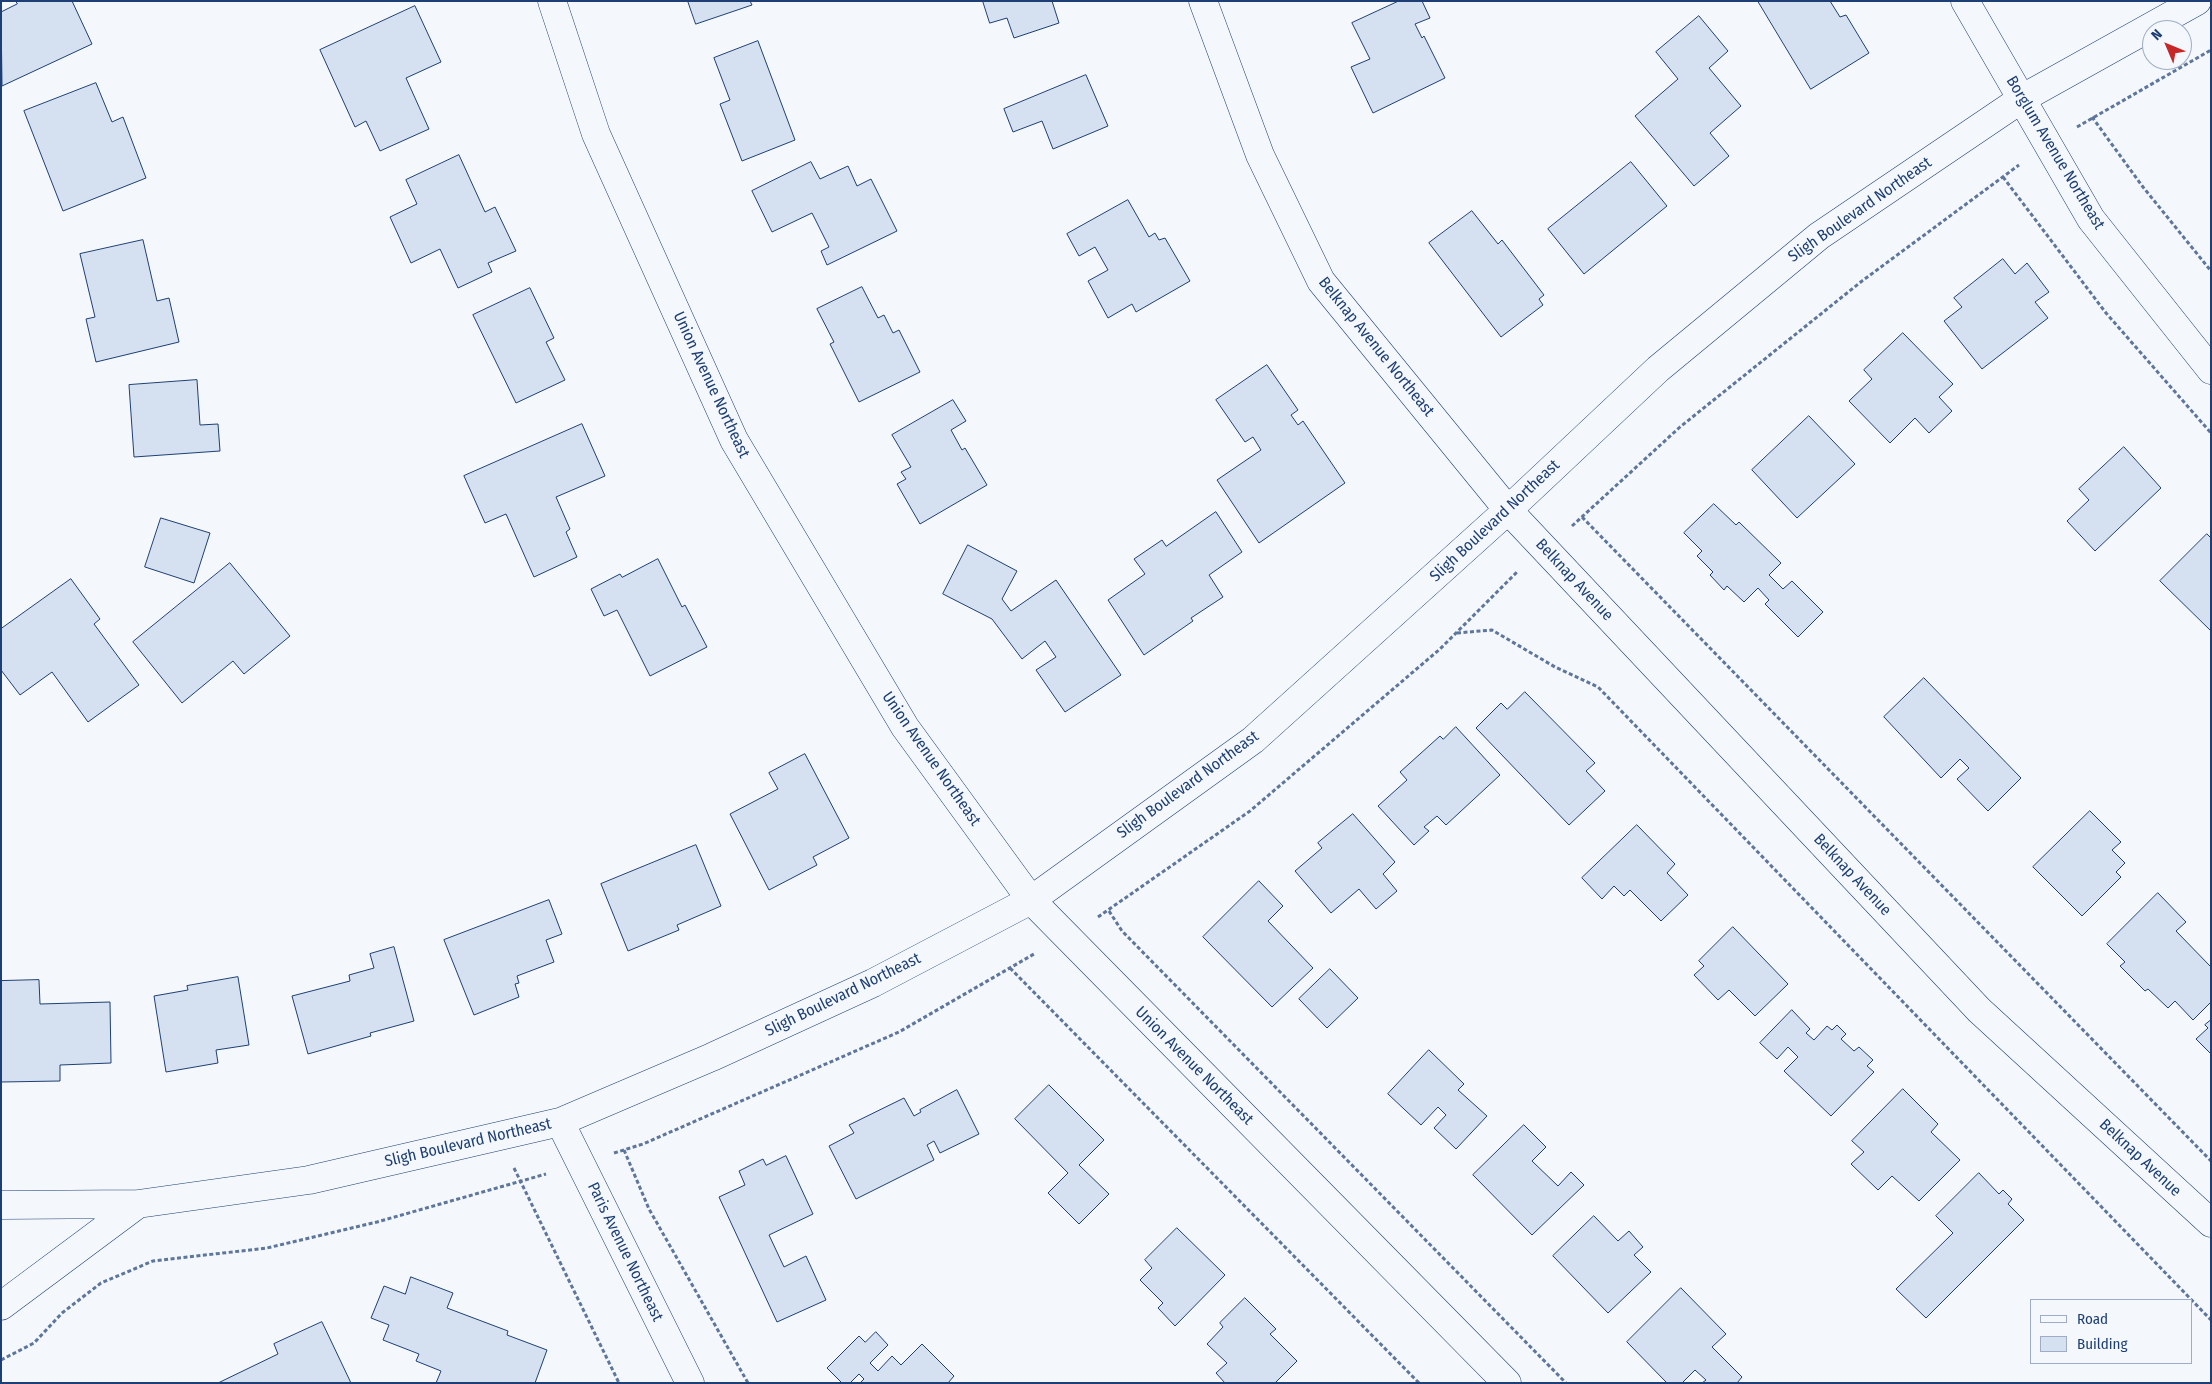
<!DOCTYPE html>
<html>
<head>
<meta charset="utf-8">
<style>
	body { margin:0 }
	#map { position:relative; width:2212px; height:1384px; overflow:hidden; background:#f4f7fb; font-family:"Fira Sans Condensed",sans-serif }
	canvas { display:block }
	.frame { position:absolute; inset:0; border:2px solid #1d3f73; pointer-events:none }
	.legend { position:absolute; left:2030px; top:1299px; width:162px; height:65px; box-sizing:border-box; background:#f4f7fb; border:1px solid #9eadc5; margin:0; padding:6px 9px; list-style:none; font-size:15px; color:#1d3f73 }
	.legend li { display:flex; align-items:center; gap:10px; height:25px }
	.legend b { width:25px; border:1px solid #9eadc5 }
	.north { position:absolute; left:2142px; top:20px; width:50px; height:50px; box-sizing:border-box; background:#f4f7fb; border:1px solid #9eadc5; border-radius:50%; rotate:315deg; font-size:14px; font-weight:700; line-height:20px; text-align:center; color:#1d3f73 }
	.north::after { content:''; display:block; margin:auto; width:18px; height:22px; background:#c62828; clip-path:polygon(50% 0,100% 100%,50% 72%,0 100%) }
</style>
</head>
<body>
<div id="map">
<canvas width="2212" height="1384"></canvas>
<div class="frame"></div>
<ul class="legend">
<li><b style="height:6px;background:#f4f7fb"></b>Road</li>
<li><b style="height:14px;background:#d5e0f0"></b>Building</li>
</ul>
<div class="north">N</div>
</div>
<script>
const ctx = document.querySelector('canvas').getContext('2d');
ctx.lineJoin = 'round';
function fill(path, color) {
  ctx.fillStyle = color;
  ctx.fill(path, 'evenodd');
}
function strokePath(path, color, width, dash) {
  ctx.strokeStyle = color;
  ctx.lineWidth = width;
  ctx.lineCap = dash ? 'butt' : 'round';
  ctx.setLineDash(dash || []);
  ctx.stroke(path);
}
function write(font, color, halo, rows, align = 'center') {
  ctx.font = font + ' "Fira Sans Condensed",sans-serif';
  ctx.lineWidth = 4;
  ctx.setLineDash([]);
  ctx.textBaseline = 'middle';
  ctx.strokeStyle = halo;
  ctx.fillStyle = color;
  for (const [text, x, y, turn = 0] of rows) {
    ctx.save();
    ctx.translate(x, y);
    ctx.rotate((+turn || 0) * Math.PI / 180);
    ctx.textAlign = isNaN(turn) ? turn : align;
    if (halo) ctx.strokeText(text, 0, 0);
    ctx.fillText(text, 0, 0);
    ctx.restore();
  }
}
const building = new Path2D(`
	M16,1H72L92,44L2,86L1,12L17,4Z
	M688,1H750L752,5L696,24Z
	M983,1H1052L1059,23L1014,38L1007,18L990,23Z
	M1399,1H1422L1430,18L1415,24L1422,38L1424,36L1445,78L1373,113L1351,67L1370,59L1352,23Z
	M1758,1H1830L1840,17L1846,15L1869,53L1811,89Z
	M415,6L441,62L406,78L429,129L380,151L366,121L355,127L320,50Z
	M1699,16L1728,51L1709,68L1741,106L1710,133L1729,156L1694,186L1635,116L1678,79L1656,52Z
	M758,41L795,140L742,161L720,104L730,100L714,58Z
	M1086,75L1108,126L1053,149L1042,121L1013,132L1004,109Z
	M96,83L112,122L123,117L146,178L63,211L24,111Z
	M459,155L485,212L495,207L516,251L488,263L492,272L458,288L440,249L411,263L390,217L417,204L406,180Z
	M811,162L820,179L848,166L857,186L871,179L897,231L827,265L821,251L829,247L812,213L772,232L752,191Z
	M1631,162L1667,206L1584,274L1548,229Z
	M1128,200L1149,237L1155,233L1159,240L1165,238L1190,281L1136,312L1132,304L1108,318L1088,281L1108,270L1095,247L1079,256L1067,234Z
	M1472,211L1498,244L1502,240L1544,295L1539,299L1543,305L1501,337L1429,243Z
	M143,240L157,301L169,298L179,342L96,362L86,319L95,317L80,254Z
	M2003,259L2015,274L2027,263L2049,292L2035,302L2048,318L1982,369L1944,321L1962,307L1954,298Z
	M862,287L878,318L884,315L893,333L899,330L920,372L859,402L830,344L834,342L817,309Z
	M530,288L554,338L546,342L565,380L516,403L473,315Z
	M1903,333L1953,384L1939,397L1952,411L1929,433L1915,418L1890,443L1849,401L1872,379L1864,370Z
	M1267,365L1298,410L1291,415L1298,425L1303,421L1345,483L1259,543L1217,480L1261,450L1253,437L1245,442L1216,400Z
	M197,380L200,425L218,424L220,451L134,457L129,385Z
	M953,400L966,421L951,430L962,450L965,448L987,485L920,524L897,484L906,479L901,472L911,467L892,435Z
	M1809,416L1855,464L1797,518L1752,470Z
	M582,424L605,476L556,497L570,529L566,532L577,557L534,577L506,514L485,523L464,476Z
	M2124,447L2161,488L2095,551L2067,521L2089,500L2079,489Z
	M1714,504L1736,525L1739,522L1781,563L1769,575L1783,589L1792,581L1823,612L1798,637L1765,604L1769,600L1758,588L1744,602L1727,586L1724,590L1710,575L1713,572L1697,556L1702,551L1684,533Z
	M1216,512L1242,552L1209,575L1223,597L1191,618L1193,621L1144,655L1108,600L1145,574L1134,559L1162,540L1166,546Z
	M161,518L210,533L194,583L145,567Z
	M2207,534L2211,538V631L2160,581Z
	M968,545L1017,571L1002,599L1011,611L1056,580L1121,675L1065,712L1036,670L1056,657L1045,641L1022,659L992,619L943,594Z
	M658,559L682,607L685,605L707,647L650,676L617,610L604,616L591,589L620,574L622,577Z
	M230,563L290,636L244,674L233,661L182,703L133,642Z
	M71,579L100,619L94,624L139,685L88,722L52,672L20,695L1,670V629Z
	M1924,678L2021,778L1988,811L1957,779L1969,768L1960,759L1941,778L1884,717Z
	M1525,692L1595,763L1586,771L1605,791L1569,825L1476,728L1501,703L1507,709Z
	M1456,727L1500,775L1446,825L1437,816L1424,827L1429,831L1414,845L1378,806L1407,780L1400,772L1440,736L1443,739Z
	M805,754L849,838L813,857L817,865L769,890L730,814L778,789L769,773Z
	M2090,811L2121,842L2112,850L2125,863L2116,872L2121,877L2082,916L2033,867Z
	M1353,814L1395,862L1383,874L1397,891L1376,909L1359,889L1331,913L1295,871L1322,848L1318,843Z
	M1637,825L1675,864L1667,873L1688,895L1661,921L1630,890L1624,896L1614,886L1602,899L1582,878Z
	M696,845L721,906L677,925L679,930L628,951L601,884Z
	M1259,881L1283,906L1268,921L1313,968L1272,1007L1203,937Z
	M2158,893L2186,922L2176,931L2211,967V1002L2193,1020L2175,1001L2168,1008L2148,989L2145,991L2120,966L2125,962L2107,944Z
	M549,900L562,934L546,940L554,962L517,976L519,983L515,984L519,997L474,1015L444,940Z
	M1733,927L1788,984L1755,1016L1729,990L1718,1000L1694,975L1704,966L1699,961Z
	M394,947L414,1021L370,1033L371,1036L308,1054L292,996L350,981L349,975L374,968L370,954Z
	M1330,969L1358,998L1327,1028L1299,999Z
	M238,977L249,1045L216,1050L218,1063L166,1072L154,996L188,990L187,986Z
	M39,980L40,1004L110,1002L111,1063L60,1065V1081L1,1082V981Z
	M1792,1010L1810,1029L1806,1033L1814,1040L1827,1026L1832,1030L1837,1025L1846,1034L1841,1039L1854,1051L1859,1047L1873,1060L1867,1066L1874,1072L1831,1116L1784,1071L1798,1057L1788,1047L1777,1059L1760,1043Z
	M2211,1020V1054L2196,1039L2208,1028L2205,1025Z
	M1429,1050L1464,1084L1458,1090L1487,1116L1456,1149L1434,1128L1446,1115L1438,1107L1421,1125L1388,1094Z
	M1049,1085L1104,1140L1079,1165L1109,1194L1079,1224L1048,1193L1068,1173L1015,1119Z
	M1903,1089L1938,1124L1931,1132L1960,1160L1919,1201L1892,1176L1878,1190L1851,1164L1864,1152L1852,1141Z
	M957,1090L979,1134L940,1153L934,1141L927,1145L934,1160L856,1199L829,1146L854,1133L849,1125L904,1098L914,1116L921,1112L920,1110Z
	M1524,1125L1546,1147L1532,1161L1558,1186L1571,1172L1584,1185L1532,1235L1473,1175Z
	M786,1156L813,1214L769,1235L784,1267L806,1256L826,1300L777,1322L719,1197L745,1185L739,1171L763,1159L766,1165Z
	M1979,1173L1999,1194L2003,1190L2012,1199L2008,1204L2024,1220L1926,1318L1896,1289L1953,1233L1936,1216Z
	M1594,1216L1618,1241L1629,1231L1643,1247L1634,1255L1651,1272L1608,1313L1553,1256Z
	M1177,1228L1225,1275L1175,1326L1158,1308L1163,1303L1140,1280L1152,1268L1145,1260Z
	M411,1277L453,1293L447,1308L508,1331L507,1335L547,1350L535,1383H436L441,1371L416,1361L419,1354L383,1340L389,1325L371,1318L384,1286L405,1294Z
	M1681,1288L1726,1334L1712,1347L1742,1377L1737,1383H1702L1706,1380L1695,1370L1682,1383H1667L1627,1342Z
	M1245,1298L1276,1329L1270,1334L1297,1361L1275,1383H1225L1216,1373L1227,1363L1207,1344L1223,1327L1220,1323Z
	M322,1322L351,1383H218L278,1354L274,1344Z
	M876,1332L888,1345L870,1363L878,1371L892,1356L901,1365L922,1344L954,1376L948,1383H860L864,1379L859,1374L850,1383H842L827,1368L859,1336L865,1342Z`);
fill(building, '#d5e0f0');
strokePath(building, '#1d3f73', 1);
const street = new Path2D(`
	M552,1L596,134L734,440L905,727L1031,900L1507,1383
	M1203,1L1260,155L1321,281L1508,510L1979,1010L2211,1223
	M1965,1L2091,219L2211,370
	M560,1122L690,1383
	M1,1205L138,1204L309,1180L560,1122L712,1057L873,983L1031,900L1253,740L1508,510L1658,369L1819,236L2023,98L2197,1
	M1,1306L138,1204`);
strokePath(street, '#1d3f73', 29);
strokePath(new Path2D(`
	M2092,117L2143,187L2211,271
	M2077,127L2211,50
	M2003,177L2106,313L2211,433
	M1582,517L2211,1161
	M1572,526L1680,427L1862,281L2019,165
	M1457,633L1492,630L1555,667L1598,687L2211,1320
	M1109,911L1122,931L1566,1383
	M1098,917L1250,811L1440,649L1517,572
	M1010,968L1419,1383
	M624,1150L649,1209L748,1383
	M614,1153L643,1144L899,1032L1034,954
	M514,1168L619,1383
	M1,1360L34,1343L62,1313L101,1283L153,1261L267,1248L377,1222L546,1174`), '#5e769c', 3, [4, 2.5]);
strokePath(street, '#f4f7fb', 28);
write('16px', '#1d3f73', '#f4f7fb', [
	["Borglum Avenue Northeast",2055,153,59],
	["Sligh Boulevard Northeast",1860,210,-35],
	["Belknap Avenue Northeast",1376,347,51],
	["Union Avenue Northeast",711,385,65],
	["Sligh Boulevard Northeast",1495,521,-43],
	["Belknap Avenue",1574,580,47],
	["Union Avenue Northeast",931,759,55],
	["Sligh Boulevard Northeast",1188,785,-36],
	["Belknap Avenue",1852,875,47],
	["Sligh Boulevard Northeast",843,995,-26],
	["Union Avenue Northeast",1194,1066,45],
	["Sligh Boulevard Northeast",468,1143,-13],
	["Belknap Avenue",2140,1158,43],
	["Paris Avenue Northeast",625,1252,64]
]);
</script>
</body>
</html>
